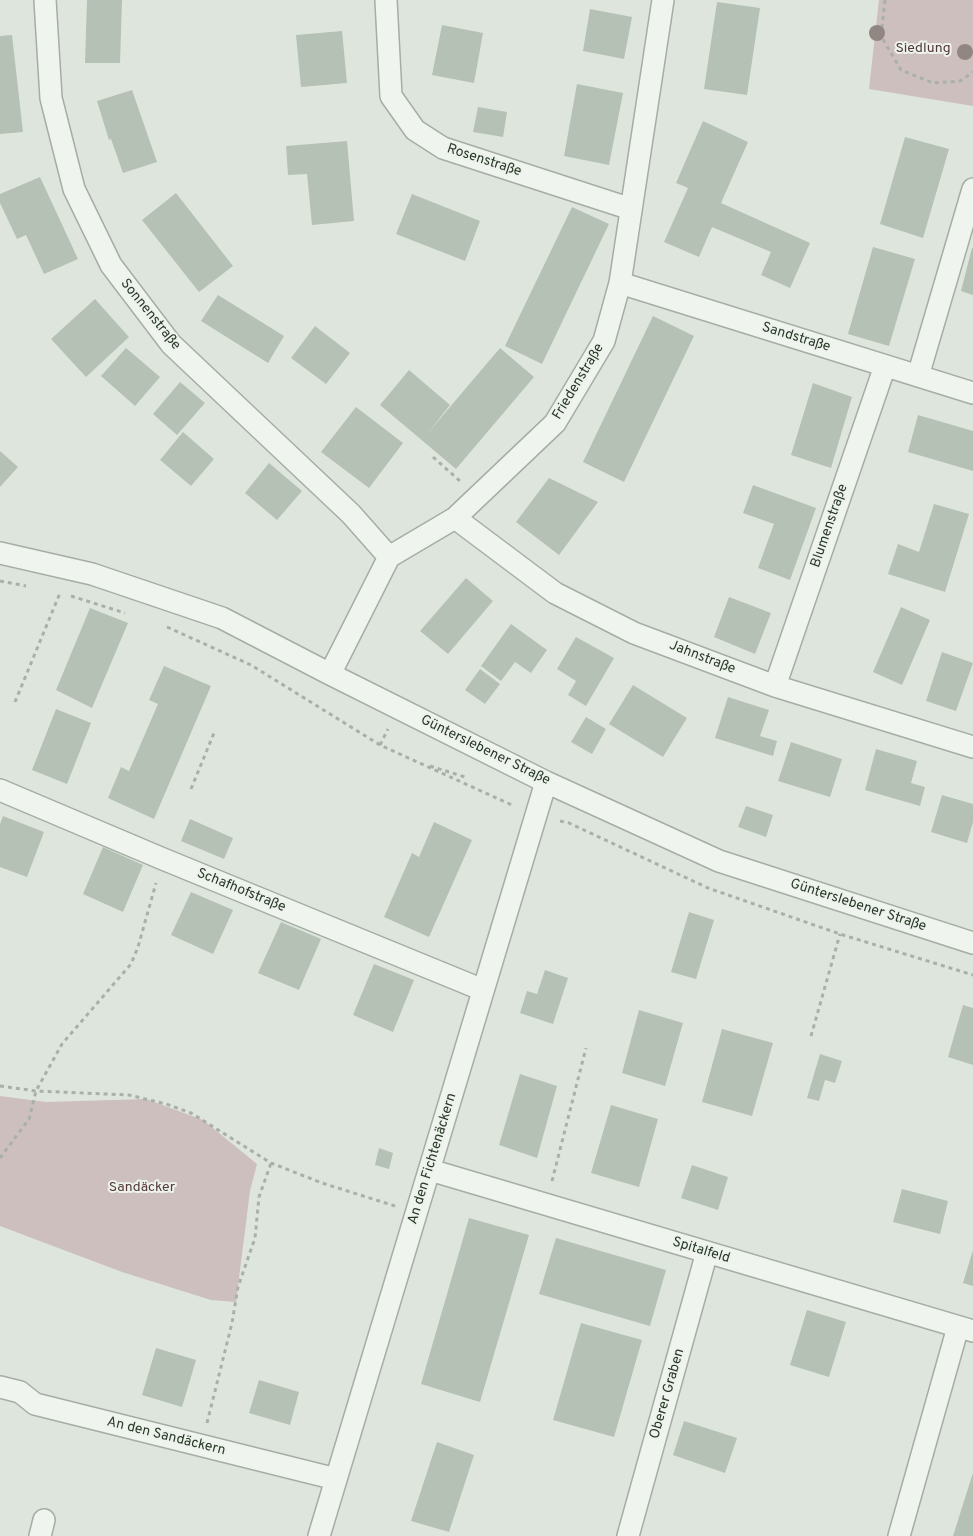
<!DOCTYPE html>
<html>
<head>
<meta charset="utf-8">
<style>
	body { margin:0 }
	canvas { display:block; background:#dee5dd }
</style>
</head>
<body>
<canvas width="973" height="1536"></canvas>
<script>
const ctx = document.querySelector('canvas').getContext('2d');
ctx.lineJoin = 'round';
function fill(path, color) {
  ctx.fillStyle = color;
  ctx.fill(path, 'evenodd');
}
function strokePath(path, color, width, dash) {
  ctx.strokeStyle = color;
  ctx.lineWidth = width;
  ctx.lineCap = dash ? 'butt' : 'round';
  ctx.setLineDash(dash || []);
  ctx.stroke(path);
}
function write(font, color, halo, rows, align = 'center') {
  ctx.font = font + ' Overpass,sans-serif';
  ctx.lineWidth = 4;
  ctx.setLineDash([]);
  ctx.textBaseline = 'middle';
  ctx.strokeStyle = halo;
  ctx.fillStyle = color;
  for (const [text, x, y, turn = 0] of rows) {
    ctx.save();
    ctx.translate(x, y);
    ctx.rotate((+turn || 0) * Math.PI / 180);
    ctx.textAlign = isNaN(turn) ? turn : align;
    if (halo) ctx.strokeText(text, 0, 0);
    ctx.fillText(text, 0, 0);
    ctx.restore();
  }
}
fill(new Path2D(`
	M879,0H973V106L869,89Z
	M0,1096L46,1102L146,1099L203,1120L257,1164L250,1191L236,1302L211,1300L122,1272L0,1226Z`), '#cebfbf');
fill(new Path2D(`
	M87,0H122L120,63H85Z
	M717,2L760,8L747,95L704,89Z
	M590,9L632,17L624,59L583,51Z
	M442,25L483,33L474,83L432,75Z
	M342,31L347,83L301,87L296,35Z
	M12,35L23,132L0,134V36Z
	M577,84L623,93L609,165L564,156Z
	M132,90L157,162L123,173L111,139L109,140L97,101Z
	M478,107L507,112L503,137L473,132Z
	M703,121L748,142L721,203L810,243L790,288L761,275L771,252L712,227L699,257L664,242L688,188L676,183Z
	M905,137L949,149L923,238L880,224Z
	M347,141L354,221L312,225L307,174L288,175L286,146Z
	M40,177L78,259L44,274L26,235L17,239L0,203V194Z
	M176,193L233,266L199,292L142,220Z
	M412,194L480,221L465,261L396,234Z
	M572,207L609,224L542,364L505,346Z
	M873,247L915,259L889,346L848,334Z
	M972,248H973V295L961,291Z
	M218,295L284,336L268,363L201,321Z
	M95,299L129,337L86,377L51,339Z
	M653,316L694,336L624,482L583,462Z
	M315,326L350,353L326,384L291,358Z
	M126,348L160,377L135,406L101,376Z
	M500,348L534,377L456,469L380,405L409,370L450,405L427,434Z
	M180,382L205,403L177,435L153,414Z
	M813,383L852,397L831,468L791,455Z
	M356,407L403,443L369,488L321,452Z
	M918,415L973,431V471L908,452Z
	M183,432L214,459L191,486L160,460Z
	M0,451L18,467L0,487Z
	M269,463L302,491L277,520L245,493Z
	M549,478L598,502L559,555L516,522Z
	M753,485L816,508L790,580L758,568L774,524L743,513Z
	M934,504L969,514L945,592L888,574L898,544L919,552Z
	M466,578L493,601L448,654L420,631Z
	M729,597L771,613L755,654L714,637Z
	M901,607L930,620L902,685L873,672Z
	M90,608L128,623L92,708L56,690Z
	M511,624L547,650L531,673L515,662L501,681L481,666Z
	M576,637L614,658L586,706L568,695L576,681L557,669Z
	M942,652L973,663L956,711L926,701Z
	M164,666L211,686L154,819L108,798L121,767L129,771L158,704L149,700Z
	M480,669L500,684L485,704L465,690Z
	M633,685L687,718L663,757L609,724Z
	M728,697L769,710L760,736L777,741L773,756L715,738Z
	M56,709L91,723L67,784L32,770Z
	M586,717L606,729L592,754L571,742Z
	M791,742L842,759L830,797L778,781Z
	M876,749L917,761L911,783L925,787L920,806L865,790Z
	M942,795L973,804V822L967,843L931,832Z
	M746,806L773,815L766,837L738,827Z
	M3,816L44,832L27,877L0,867V824Z
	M190,819L233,838L224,859L181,841Z
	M434,822L472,840L429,937L384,917L412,853L419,857Z
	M103,847L143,865L123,912L83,894Z
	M191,892L233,910L213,954L171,935Z
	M689,912L714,920L696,979L671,972Z
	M281,922L321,939L299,990L258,973Z
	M374,964L414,980L393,1032L353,1015Z
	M545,970L568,978L553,1024L520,1013L527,991L537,994Z
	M963,1005L973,1008V1065L948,1057Z
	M639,1010L683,1023L665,1086L622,1073Z
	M722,1029L773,1043L752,1116L702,1102Z
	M820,1054L842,1061L835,1083L825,1080L819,1101L807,1098Z
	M520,1074L557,1086L537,1158L499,1145Z
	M611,1105L658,1119L639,1187L591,1173Z
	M379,1148L393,1153L389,1169L375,1165Z
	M692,1165L728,1177L718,1210L681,1198Z
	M902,1189L948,1201L940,1234L893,1222Z
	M469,1218L529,1235L480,1402L421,1384Z
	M556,1238L666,1270L650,1326L539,1294Z
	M973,1250V1286L963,1283Z
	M807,1310L846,1322L829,1377L790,1365Z
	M581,1323L642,1340L614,1437L553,1420Z
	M156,1348L196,1360L182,1407L142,1395Z
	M259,1380L299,1392L290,1425L249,1413Z
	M684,1421L737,1438L725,1473L673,1455Z
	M437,1442L474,1455L449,1532L411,1521Z
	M973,1473V1536H953L971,1479Z`), '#b6c1b5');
const minor = new Path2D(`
	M45,0L51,98L74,189L111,265L171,344L351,514L389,557
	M386,0L391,96L415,130L443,148L631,209
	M620,283L973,393
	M918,376L973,189
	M455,518L555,593L634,633L775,686L973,747
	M0,553L92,574L222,618L330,674L546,782L719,861L973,943
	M330,674L389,557L455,518L555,423L604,341L620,283L663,0
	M775,686L885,366
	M0,790L163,859L483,990
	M430,1170L973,1331
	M0,1387L20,1392L35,1404L336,1479
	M40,1536L44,1520
	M319,1536L546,782
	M628,1536L707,1252
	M899,1536L958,1327`);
strokePath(minor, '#a4aea3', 24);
strokePath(new Path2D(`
	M885,0L881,36L901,70L933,83L960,81L973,72
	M433,457L461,482
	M0,581L26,586
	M71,596L125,613
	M167,627L251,665L380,745L514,806
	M15,702L60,593
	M380,745L388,729
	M430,766L465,777
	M191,789L214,733
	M560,821L569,823L708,888L840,934L973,975
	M811,1036L840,934
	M0,1086L36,1091L129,1095L166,1104L191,1113L271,1163L322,1183L395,1206
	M0,1158L29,1119L36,1091L62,1044L131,964L138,947L156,883
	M552,1181L586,1048
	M207,1423L232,1323L238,1287L255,1238L259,1197L271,1163`), '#a9b1a7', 3, [4, 4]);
strokePath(minor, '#f0f4ef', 21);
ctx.fillStyle = '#928682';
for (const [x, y] of [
	[877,33],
	[965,52]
]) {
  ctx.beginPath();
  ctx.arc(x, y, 8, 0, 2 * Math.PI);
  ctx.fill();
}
write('14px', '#543937', '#edf3ec', [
	["Siedlung",923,49],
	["Sandäcker",142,1188]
]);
write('14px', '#2a3a28', '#edf3ec', [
	["Rosenstraße",484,161,18],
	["Sonnenstraße",150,315,51],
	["Sandstraße",796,338,17],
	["Friedenstraße",579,382,-59],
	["Blumenstraße",830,526,-71],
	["Jahnstraße",702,658,21],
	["Günterslebener Straße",485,751,26],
	["Schafhofstraße",241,891,22],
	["Günterslebener Straße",858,906,18],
	["An den Fichtenäckern",433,1159,-73],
	["Spitalfeld",701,1251,17],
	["Oberer Graben",668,1394,-74],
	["An den Sandäckern",166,1437,14]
]);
</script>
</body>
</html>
